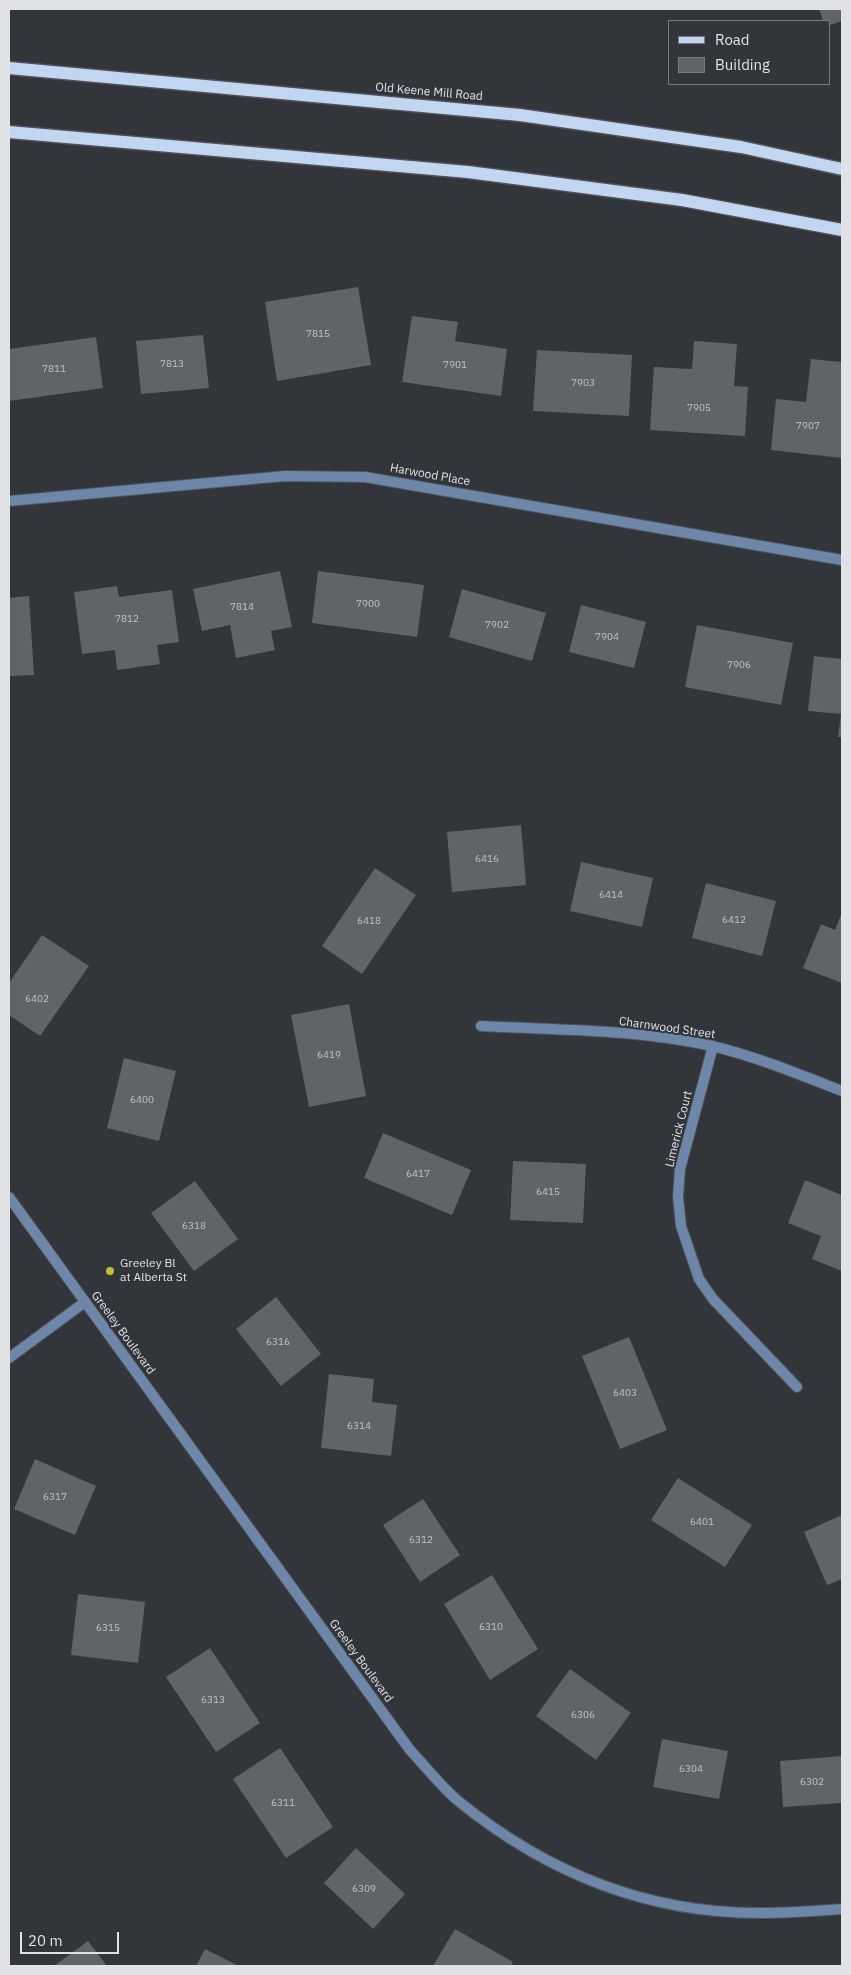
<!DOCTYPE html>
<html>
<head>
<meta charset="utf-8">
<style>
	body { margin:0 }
	#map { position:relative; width:851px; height:1975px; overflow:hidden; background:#32353a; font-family:"IBM Plex Sans",sans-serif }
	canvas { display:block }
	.frame { position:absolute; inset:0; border:10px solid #e0e2e5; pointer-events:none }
	.legend { position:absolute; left:668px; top:20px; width:162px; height:65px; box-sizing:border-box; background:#32353a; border:1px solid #787a7e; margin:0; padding:6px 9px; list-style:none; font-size:15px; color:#e0e2e5 }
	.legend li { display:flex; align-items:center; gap:10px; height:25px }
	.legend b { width:25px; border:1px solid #787a7e }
	.scale { position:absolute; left:20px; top:1932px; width:99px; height:22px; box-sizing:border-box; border:2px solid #e0e2e5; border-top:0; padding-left:6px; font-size:15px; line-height:18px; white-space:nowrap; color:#e0e2e5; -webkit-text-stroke:4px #32353a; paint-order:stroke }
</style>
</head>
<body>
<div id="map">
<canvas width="851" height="1975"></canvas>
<div class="frame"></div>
<ul class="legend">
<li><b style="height:6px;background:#c2d6f1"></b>Road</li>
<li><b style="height:14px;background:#606368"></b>Building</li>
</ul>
<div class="scale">20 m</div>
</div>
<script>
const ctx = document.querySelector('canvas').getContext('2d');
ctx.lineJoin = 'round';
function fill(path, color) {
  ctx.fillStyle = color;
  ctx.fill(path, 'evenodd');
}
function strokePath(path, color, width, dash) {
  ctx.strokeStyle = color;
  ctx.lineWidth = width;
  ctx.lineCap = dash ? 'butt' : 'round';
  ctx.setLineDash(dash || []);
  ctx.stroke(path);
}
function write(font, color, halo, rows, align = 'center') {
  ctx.font = font + ' "IBM Plex Sans",sans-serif';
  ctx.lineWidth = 4;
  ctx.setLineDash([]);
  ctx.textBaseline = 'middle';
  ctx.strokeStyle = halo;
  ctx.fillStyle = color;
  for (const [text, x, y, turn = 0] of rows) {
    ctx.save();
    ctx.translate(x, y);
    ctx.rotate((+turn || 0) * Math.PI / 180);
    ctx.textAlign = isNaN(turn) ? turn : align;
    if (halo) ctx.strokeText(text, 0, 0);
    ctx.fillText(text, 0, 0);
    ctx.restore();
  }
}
fill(new Path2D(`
	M819,9H842V21L830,25V21H823Z
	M358,287L371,365L277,381L265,302Z
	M412,316L458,322L455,341L507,349L501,396L402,382Z
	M203,335L209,388L141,394L136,341Z
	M96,337L103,388L9,401V349Z
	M694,341L737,344L734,386L748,387L745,436L650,430L654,367L692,369Z
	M537,350L632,355L629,416L533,411Z
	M811,359L842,362V458L771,450L776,399L806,402Z
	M280,571L292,627L271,631L275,650L236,658L230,625L202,631L193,589Z
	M318,571L424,585L417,637L312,623Z
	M117,586L119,597L172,590L179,642L157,645L160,664L117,670L115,650L82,654L74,592Z
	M462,589L546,613L532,661L449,637Z
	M29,596L34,675L9,676V598Z
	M581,605L646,622L634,668L569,652Z
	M697,625L793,643L781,705L685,687Z
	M814,656L842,659V737H838L841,714L808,711Z
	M521,825L526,885L452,892L447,832Z
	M581,862L653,878L642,927L570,911Z
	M375,868L416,895L362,974L322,946Z
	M706,883L776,901L762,956L692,938Z
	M842,912V983L803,968L821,924L835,930Z
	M42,935L89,966L40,1036L9,1015V983Z
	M349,1004L366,1096L309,1107L291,1015Z
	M124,1058L176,1071L159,1141L107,1128Z
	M383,1133L471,1170L452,1215L364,1178Z
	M513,1161L586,1164L583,1223L510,1220Z
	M805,1180L842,1195V1271L812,1259L821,1236L788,1223Z
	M195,1181L238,1239L194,1271L151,1213Z
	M276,1297L321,1354L281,1386L236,1329Z
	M629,1337L667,1430L620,1449L582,1356Z
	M329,1374L374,1379L372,1402L397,1405L391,1456L321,1448Z
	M35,1459L96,1486L75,1535L14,1509Z
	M678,1478L752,1525L725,1567L651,1520Z
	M423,1499L460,1555L420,1582L383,1525Z
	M842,1515V1579L827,1585L804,1532Z
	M492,1575L538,1649L490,1680L444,1604Z
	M78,1594L145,1602L138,1663L71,1655Z
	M210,1648L260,1723L216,1752L166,1677Z
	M570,1669L631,1713L596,1760L536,1716Z
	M662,1739L728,1751L719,1799L653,1787Z
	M280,1748L333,1827L286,1858L233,1779Z
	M842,1756V1803L783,1807L780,1761Z
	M356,1848L405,1894L373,1929L324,1883Z
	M455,1929L513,1962L511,1966H433Z
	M88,1941L107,1966H54Z
	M205,1949L239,1966H196Z`), '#606368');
const minor = new Path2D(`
	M9,501L285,476L365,477L842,560
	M481,1026C558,1030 637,1029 712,1046C755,1056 801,1075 842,1091
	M713,1046L680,1169L678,1197L681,1226L699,1279L713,1299L797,1387
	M9,1358L85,1302`);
const tertiary = new Path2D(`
	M9,1197L410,1750C425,1766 440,1785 457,1800C544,1871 645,1913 759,1913C787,1913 815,1911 842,1909`);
const primary = new Path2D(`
	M9,68L520,115L741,147L842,169
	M9,132L468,172L682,200L842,230`);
strokePath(minor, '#4e5155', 12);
strokePath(tertiary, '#4e5155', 12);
strokePath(primary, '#4e5155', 15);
strokePath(minor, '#6e86a8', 10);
strokePath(tertiary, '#6e86a8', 10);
strokePath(primary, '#c2d6f1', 12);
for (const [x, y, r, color] of [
	[110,1271,5,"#c4bc3d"]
]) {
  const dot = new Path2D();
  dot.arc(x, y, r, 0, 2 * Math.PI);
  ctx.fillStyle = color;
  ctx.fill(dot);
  strokePath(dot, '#32353a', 2);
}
write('10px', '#c0c2c6', null, [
	["7815",318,334],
	["7813",172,364],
	["7901",455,365],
	["7811",54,369],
	["7903",583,383],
	["7905",699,408],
	["7907",808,426],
	["7900",368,604],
	["7814",242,607],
	["7812",127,619],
	["7902",497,625],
	["7904",607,637],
	["7906",739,665],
	["6416",487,859],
	["6414",611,895],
	["6412",734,920],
	["6418",369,921],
	["6402",37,999],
	["6419",329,1055],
	["6400",142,1100],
	["6417",418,1174],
	["6415",548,1192],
	["6318",194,1226],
	["6316",278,1342],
	["6403",625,1393],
	["6314",359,1426],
	["6317",55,1497],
	["6401",702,1522],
	["6312",421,1540],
	["6310",491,1627],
	["6315",108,1628],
	["6313",213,1700],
	["6306",583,1715],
	["6304",691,1769],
	["6302",812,1782],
	["6311",283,1803],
	["6309",364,1889]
]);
write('12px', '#e0e2e5', '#32353a', [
	["Old Keene Mill Road",429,92,5],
	["Harwood Place",430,475,10],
	["Charnwood Street",667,1028,8],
	["Limerick Court",679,1129,-76],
	["Greeley Boulevard",123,1333,54],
	["Greeley Boulevard",361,1661,54]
]);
write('12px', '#e0e2e5', '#32353a', [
	["Greeley Bl",120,1264],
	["at Alberta St",120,1278]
], 'left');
</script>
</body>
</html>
